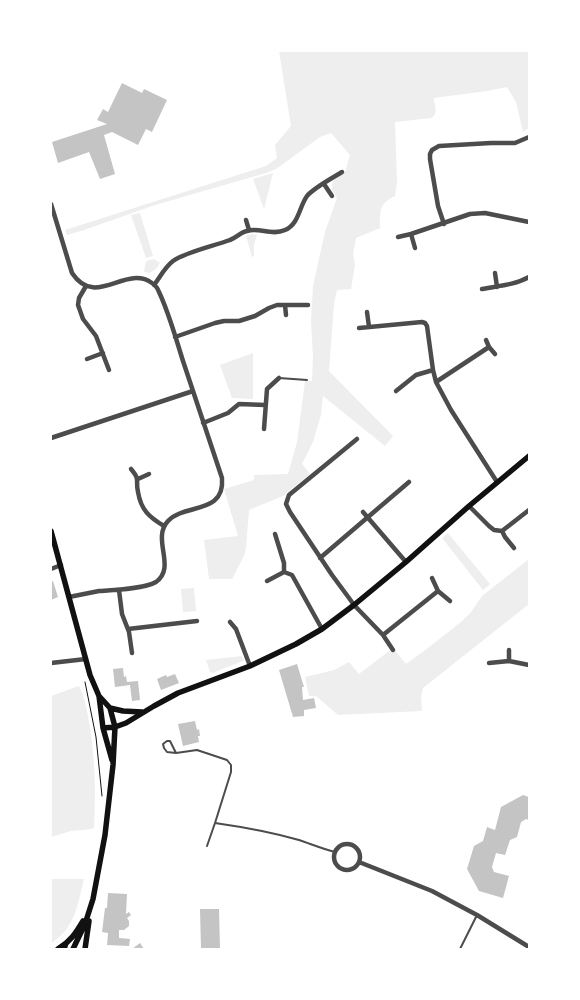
<!DOCTYPE html>
<html>
<head>
<meta charset="utf-8">
<style>
	body { margin:0 }
	#map { position:relative; width:580px; height:1000px; overflow:hidden; background:#fff; font-family:Mulish,sans-serif }
	canvas { display:block }
	.frame { position:absolute; inset:0; border:52px solid #fff; pointer-events:none }
</style>
</head>
<body>
<div id="map">
<canvas width="580" height="1000"></canvas>
<div class="frame"></div>
</div>
<script>
const ctx = document.querySelector('canvas').getContext('2d');
ctx.lineJoin = 'round';
function fill(path, color) {
  ctx.fillStyle = color;
  ctx.fill(path, 'evenodd');
}
function strokePath(path, color, width, dash) {
  ctx.strokeStyle = color;
  ctx.lineWidth = width;
  ctx.lineCap = dash ? 'butt' : 'round';
  ctx.setLineDash(dash || []);
  ctx.stroke(path);
}
fill(new Path2D(`
	M279,51H529V128L523,132L516,102L507,87L487,91L434,98C434,105 439,114 431,118L395,122L397,183L395,196C378,204 380,212 380,228L356,238L353,254L355,265L351,289L337,290L334,304L329,371L393,436L385,446L323,396L321,415L313,442L302,464L310,474L283,496L249,510L246,548L244,556L232,579H209L204,540L238,536L224,489L254,480V475L288,474L297,442L305,381H312L313,357L311,321L313,286L325,232L337,198L332,189V185L333,181L345,172L350,155L331,133L320,137L276,169L266,173L155,205L84,230L67,235L65,230L266,166L277,158L275,145L291,126Z
	M273,173L264,209L253,179Z
	M140,213L153,256L146,258L131,215Z
	M252,234L257,235L254,245V256L252,257L246,236Z
	M154,259L160,263L156,269L150,273L144,272L146,261Z
	M253,353V399L232,398L220,365Z
	M448,533L490,584L483,590L442,538Z
	M529,559V604L423,688L421,697L422,711L338,715L316,696H309L305,677L334,670L349,662L359,674L393,648L406,664L428,648L461,622L471,612L482,596Z
	M194,588L196,611L183,612L181,589Z
	M242,656L244,660L243,661L212,673L210,672L206,660Z
	M79,686C84,696 86,706 88,716C95,753 96,791 94,828L92,829L71,831L51,837V696Z
	M52,879H84C78,903 75,929 51,943Z`), '#eee');
fill(new Path2D(`
	M122,83L142,93L144,89L167,100L152,132L146,129L138,145L112,132L104,135L115,174L100,179L89,152L58,163L52,142L107,124L97,120L103,109L108,112Z
	M53,581L58,597L51,600V582Z
	M297,664L304,687H302L303,700L314,698L316,708L304,710V716L293,717L279,670Z
	M123,668L124,677L126,676L127,682L138,681L140,700L132,701L130,685L115,687L113,669Z
	M175,674L179,683L161,690L157,679L166,675L167,677Z
	M195,721L197,730L199,729L200,736H198L199,742L183,746L178,724Z
	M523,795L529,797V820L526,819L521,822L517,837L510,840L505,855L496,853L492,867L494,872L509,876L503,898L479,891L467,869L474,846L483,841L487,827L495,830L501,807Z
	M108,893L127,894L126,914L129,912L131,915L127,918L129,921V926L124,930H119V938L130,939L129,946L107,945L108,933L102,932L105,908H107Z
	M200,909H219L220,949H201Z
	M140,943L144,949H132Z`), '#c4c4c4');
strokePath(new Path2D(`
	M85,682L96,737L102,796`), '#111', 1);
strokePath(new Path2D(`
	M279,378L307,380
	M176,753L170,741H167L163,744L164,748L167,752L176,753L197,750L227,760L231,765V772L215,823C243,827 271,832 299,840C311,844 323,849 335,852
	M207,846L215,823
	M460,949L477,915`), '#4c4c4c', 2);
strokePath(new Path2D(`
	M324,184L332,196
	M51,204L72,273C96,309 125,264 152,283C155,285 158,289 159,292C169,313 176,339 183,361C196,400 209,439 222,478C225,515 185,503 168,521C151,539 177,567 156,582C144,589 114,590 99,591C89,593 79,595 69,597
	M246,220L249,230
	M444,224L438,206L430,159V154L432,150L439,146L491,143H515L529,137
	M398,237L411,234
	M415,248L411,234L470,214L485,213L529,222
	M495,273L497,287
	M154,285C160,277 165,267 173,261C186,252 214,246 230,240C236,238 241,232 247,231C259,227 272,236 285,230C299,224 299,207 307,196C315,187 331,179 342,172
	M86,286L79,298L78,305L83,319L96,336L109,370
	M482,289C498,286 515,285 529,277
	M285,305L286,315
	M367,312L369,327
	M359,328L422,322L425,323L427,326L433,370L436,382L451,410L497,482
	M175,337L215,323L224,321H239L255,316L269,308L277,305H308
	M486,340L489,347L495,354
	M87,359L103,353
	M436,382L489,347
	M396,391L416,375L433,370
	M203,423L228,413L239,404L265,405
	M264,429L267,389L279,378
	M51,438L193,391
	M357,439L289,495L286,504L290,512L332,575L349,598L354,605L383,635L393,650
	M131,469C141,481 135,479 138,492C141,510 149,517 164,526
	M138,479L149,474
	M469,506L489,526L494,530L502,531L505,537L514,548
	M363,512L406,562
	M502,531L529,510
	M275,534L284,563V572
	M320,558L409,482
	M51,569L61,565
	M432,578L438,591L450,601
	M267,581L284,572L292,575L322,629
	M119,590L122,614L129,632L132,653
	M230,622L236,629L250,666
	M128,629L197,621
	M383,635L438,591
	M509,650V661
	M51,663L86,659
	M489,663L509,661L529,665
	M334 857a13 13 0 1 1 26 0a13 13 0 1 1-26 0Z
	M359,862L432,891L477,915L529,947`), '#4c4c4c', 4.5);
strokePath(new Path2D(`
	M51,531L90,675L99,696L103,728L112,760
	M110,708L123,711L142,712
	M103,728L115,727L126,723L154,706L178,693L250,666L296,644L322,629L354,605L406,562L469,506L529,456
	M58,949C70,942 76,933 83,921
	M73,949L85,924L93,899L105,835L113,765L115,727L110,708L99,696
	M85,949L89,921`), '#111', 5.5);
strokePath(new Path2D(`
	M64,949L65,945`), '#111', 6);
</script>
</body>
</html>
